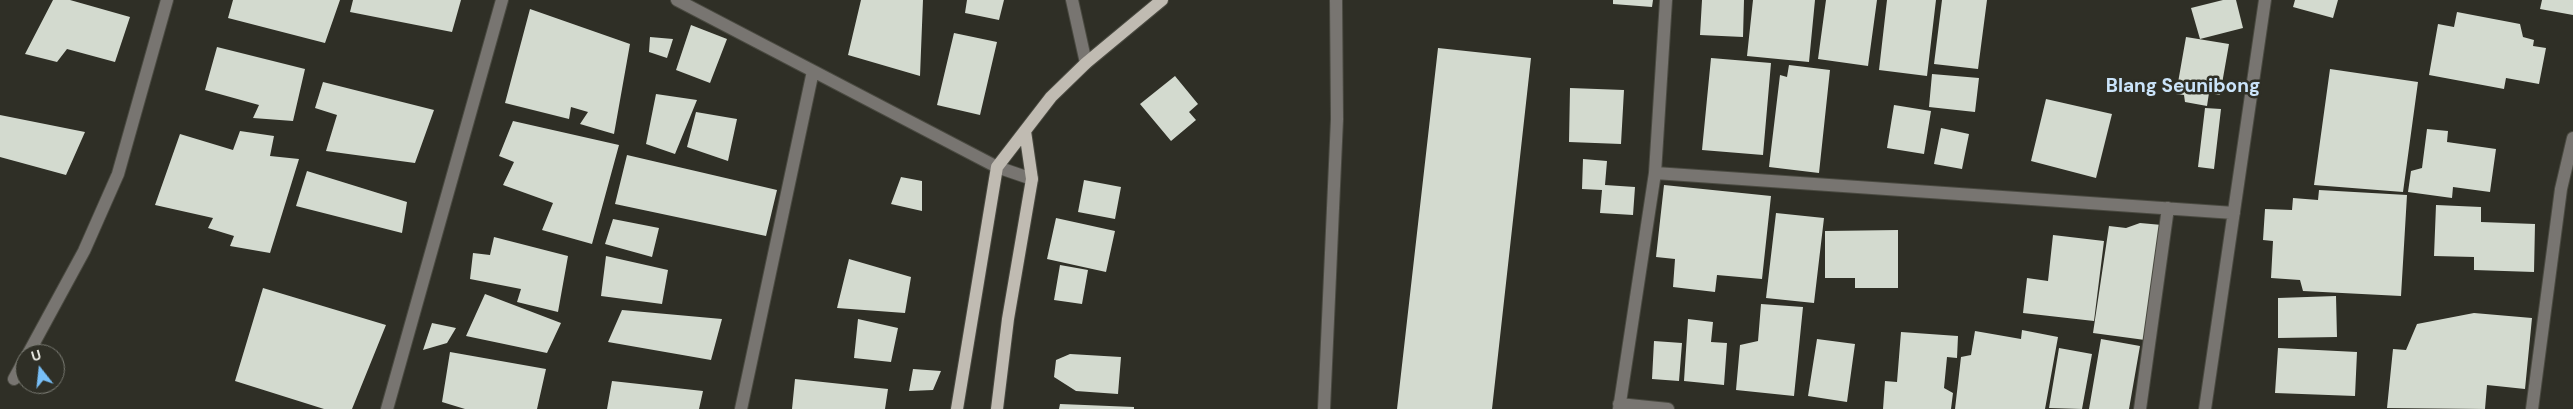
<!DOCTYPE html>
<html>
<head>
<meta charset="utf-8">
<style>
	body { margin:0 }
	#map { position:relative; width:2573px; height:409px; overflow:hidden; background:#2f2f26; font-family:"DM Sans",sans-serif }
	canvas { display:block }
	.north { position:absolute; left:15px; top:344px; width:50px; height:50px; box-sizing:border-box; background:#2f2f26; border:1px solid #7b7c74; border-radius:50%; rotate:344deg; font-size:14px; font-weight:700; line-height:20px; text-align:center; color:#eeefe8 }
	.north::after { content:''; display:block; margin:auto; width:18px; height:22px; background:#78bff7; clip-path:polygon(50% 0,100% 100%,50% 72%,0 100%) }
</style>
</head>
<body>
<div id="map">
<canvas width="2573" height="409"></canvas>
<div class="north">U</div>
</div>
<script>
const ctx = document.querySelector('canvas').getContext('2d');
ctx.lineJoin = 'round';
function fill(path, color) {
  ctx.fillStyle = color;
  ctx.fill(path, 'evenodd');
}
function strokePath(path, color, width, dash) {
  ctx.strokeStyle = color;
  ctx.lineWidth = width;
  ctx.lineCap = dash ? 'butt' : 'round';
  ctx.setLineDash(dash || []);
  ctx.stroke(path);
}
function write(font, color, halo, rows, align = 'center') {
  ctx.font = font + ' "DM Sans",sans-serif';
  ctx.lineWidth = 5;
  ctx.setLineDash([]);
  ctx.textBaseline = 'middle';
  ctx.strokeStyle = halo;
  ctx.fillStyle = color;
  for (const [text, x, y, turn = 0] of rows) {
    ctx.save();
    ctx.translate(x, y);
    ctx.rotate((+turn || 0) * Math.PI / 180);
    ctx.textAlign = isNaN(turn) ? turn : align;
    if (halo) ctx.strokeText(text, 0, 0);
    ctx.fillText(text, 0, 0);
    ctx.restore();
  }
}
fill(new Path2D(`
	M53,0H70L130,17L115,62L67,49L57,62L25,54Z
	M233,0H340L325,43L228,18Z
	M353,0H461L452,32L350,12Z
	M861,0H923L920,76L848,55Z
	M967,0H1004L999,20L965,13Z
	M1613,0H1653L1652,7L1613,4Z
	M1702,0H1744L1743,37L1700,35Z
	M1753,0H1815L1809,62L1747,56Z
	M1826,0H1877L1868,66L1818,59Z
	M1887,0H1936L1927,76L1879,70Z
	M1942,0H1987L1978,69L1934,64Z
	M2223,0H2236L2243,28L2200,39L2191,8Z
	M2295,0H2338L2333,18L2293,7Z
	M2542,0H2573V15L2540,9Z
	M530,9L630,44L614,134L580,124L588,112L571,107L569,119L505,103Z
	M2457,12L2520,24L2523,37L2534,40L2533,46L2546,48L2539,84L2506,78L2504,89L2429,75L2438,24L2454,27Z
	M691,25L727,39L710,83L676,70Z
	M954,33L997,42L980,115L937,105Z
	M650,37L673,39L667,58L649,52Z
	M2186,37L2229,44L2220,95L2209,93L2207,106L2185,102L2184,95L2176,94Z
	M217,47L305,69L293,121L253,118L259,105L205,90Z
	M1438,48L1531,58L1492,409H1397Z
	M1711,58L1771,63L1763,155L1702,150Z
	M1789,65L1830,70L1819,173L1769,167L1780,75L1787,77Z
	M2330,69L2418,82L2403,192L2314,185Z
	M1932,74L1979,78L1975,112L1929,107Z
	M1175,76L1198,104L1189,112L1196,120L1171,141L1140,104Z
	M323,82L434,110L415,163L326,151L337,115L315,108Z
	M1570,88L1624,90L1621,144L1569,142Z
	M656,94L697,100L675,154L646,144Z
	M2046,99L2112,114L2096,178L2031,161Z
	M1894,105L1931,111L1924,154L1887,148Z
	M2205,108L2221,109L2214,169L2198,167Z
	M696,112L737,119L728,161L687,147Z
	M0,115L85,132L66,175L0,157Z
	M513,121L619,145L592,244L542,230L553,203L503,185L514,162L499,156Z
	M1941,128L1969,134L1962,169L1934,164Z
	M2427,129L2448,131L2447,142L2496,149L2490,192L2453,187L2452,198L2408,192L2411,171L2422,168Z
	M240,131L274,136L270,156L299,159L270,253L230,246L234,236L208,228L213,218L155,205L180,134L233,150Z
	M627,155L777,190L766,236L615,204Z
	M1583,159L1607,161L1605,185L1635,187L1633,215L1600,213L1602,190L1582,189Z
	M307,171L407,202L402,233L296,206Z
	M901,177L922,181V211L891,204Z
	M1084,180L1121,187L1115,219L1078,212Z
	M1664,185L1771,196L1762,279L1717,275L1715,292L1673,287L1675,259L1656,257Z
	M2319,190L2407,195L2401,296L2303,291L2300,280L2271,278L2273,241L2263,240L2265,209L2292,210L2293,198L2318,200Z
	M2436,205L2481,207V222L2535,224L2534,272L2474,270V257L2434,256Z
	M1776,213L1824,218L1814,303L1766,298Z
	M1056,218L1115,231L1106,272L1047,259Z
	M613,219L659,228L652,257L605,244Z
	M2140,223L2162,225L2145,340L2093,333L2109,226L2126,228Z
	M1898,230V288H1855V278H1825V231Z
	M2053,235L2104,241L2094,321L2023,313L2027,278L2048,281Z
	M494,237L568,256L558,312L517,302L521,289L470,279L473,253L490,255Z
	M606,256L668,270L662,304L601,296Z
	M849,259L911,277L905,313L837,308Z
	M1060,265L1088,270L1082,304L1054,300Z
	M263,288L386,325L352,409H324L235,381Z
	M485,294L561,323L547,353L466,336Z
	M2336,296L2337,337L2278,338V298Z
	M1761,304L1803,307L1794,396L1736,390L1740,345L1758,341Z
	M622,310L722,319L711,360L608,342Z
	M2474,313L2532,318L2525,389L2487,385L2485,409L2387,408L2393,349L2406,350L2417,324Z
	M858,319L898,328L891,362L854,358Z
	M1688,319L1713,322L1711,342L1727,343L1724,385L1684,381Z
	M432,323L456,328L447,343L423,350Z
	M2022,330L2058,337L2045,409H1955L1961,357L1971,355L1975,331L2021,339Z
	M1901,332L1958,336L1957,358L1947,357L1944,388L1953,393L1951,409H1883L1885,381L1897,382Z
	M1817,339L1855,344L1847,402L1808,396Z
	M2101,339L2140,346L2129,409H2089Z
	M1654,341L1682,343L1679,381L1652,379Z
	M2059,348L2092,354L2082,409L2049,408Z
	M2278,348L2357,352L2355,396L2275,393Z
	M450,352L546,369L537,409H465L442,402Z
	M1070,354L1121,357L1118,394L1076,391L1054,377L1056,360Z
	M913,369L941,371L933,390L909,391Z
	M795,379L888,389L885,409H792Z
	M612,381L703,391L699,409H607Z
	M1060,404L1134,407V409H1059Z`), '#d3dacf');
const minor = new Path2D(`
	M677,0L997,167L1032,179
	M1072,0L1086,63
	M1655,173L2234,213
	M28,354L84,251L118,174L167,0
	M14,379L25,359
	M1619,404L1668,409
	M387,409L502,0
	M741,409L813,71
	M1324,409L1337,119L1336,0
	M1619,409L1655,173L1666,0
	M2140,409L2168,208
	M2205,409L2265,0
	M2532,409L2561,189L2573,138`);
const major = new Path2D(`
	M957,409L997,167L1051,97L1086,63L1162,0
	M997,409L1008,319L1032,179L1025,131`);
strokePath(minor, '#4a4a41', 14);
strokePath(major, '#4a4a41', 14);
strokePath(minor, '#787571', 12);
strokePath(major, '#c0bbb2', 12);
write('bold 19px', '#cbe4fa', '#2f2f26', [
	["Blang Seunibong",2183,87]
]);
</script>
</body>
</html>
